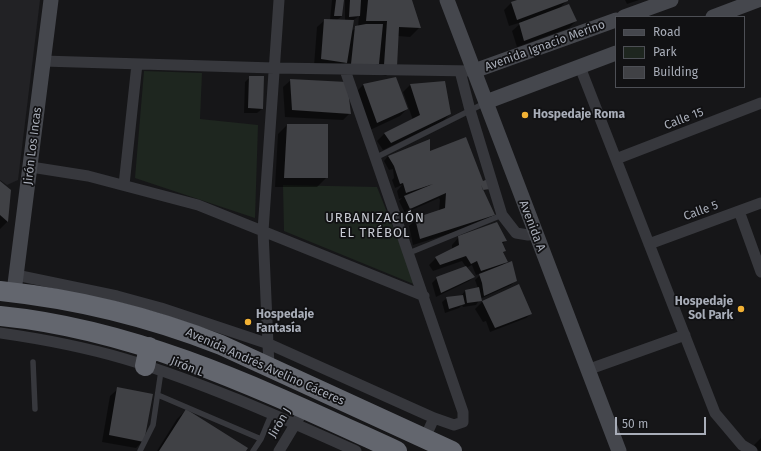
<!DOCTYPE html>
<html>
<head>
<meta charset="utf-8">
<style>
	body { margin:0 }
	#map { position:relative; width:761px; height:451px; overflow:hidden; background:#161618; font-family:"Fira Sans",sans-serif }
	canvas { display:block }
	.legend { position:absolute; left:615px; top:16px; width:130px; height:72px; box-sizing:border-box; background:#111113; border:1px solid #4d4f55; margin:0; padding:5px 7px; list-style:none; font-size:12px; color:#a8adb8 }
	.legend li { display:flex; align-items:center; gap:8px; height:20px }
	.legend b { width:20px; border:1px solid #4d4f55 }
	.scale { position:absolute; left:615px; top:417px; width:91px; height:18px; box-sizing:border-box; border:2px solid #a8adb8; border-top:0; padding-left:5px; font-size:12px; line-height:14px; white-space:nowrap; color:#a8adb8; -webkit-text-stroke:3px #111113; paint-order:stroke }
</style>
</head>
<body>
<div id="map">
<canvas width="761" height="451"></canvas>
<ul class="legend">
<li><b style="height:5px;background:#45474d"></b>Road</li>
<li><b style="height:11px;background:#1e261f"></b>Park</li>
<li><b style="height:11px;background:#404145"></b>Building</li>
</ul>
<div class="scale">50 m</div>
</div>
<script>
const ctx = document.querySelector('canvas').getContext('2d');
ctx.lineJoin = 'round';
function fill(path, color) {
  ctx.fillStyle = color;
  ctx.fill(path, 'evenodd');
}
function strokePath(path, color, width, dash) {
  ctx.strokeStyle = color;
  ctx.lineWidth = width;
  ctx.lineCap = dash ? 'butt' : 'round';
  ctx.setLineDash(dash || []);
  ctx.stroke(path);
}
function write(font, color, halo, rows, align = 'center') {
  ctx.font = font + ' "Fira Sans",sans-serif';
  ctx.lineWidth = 3.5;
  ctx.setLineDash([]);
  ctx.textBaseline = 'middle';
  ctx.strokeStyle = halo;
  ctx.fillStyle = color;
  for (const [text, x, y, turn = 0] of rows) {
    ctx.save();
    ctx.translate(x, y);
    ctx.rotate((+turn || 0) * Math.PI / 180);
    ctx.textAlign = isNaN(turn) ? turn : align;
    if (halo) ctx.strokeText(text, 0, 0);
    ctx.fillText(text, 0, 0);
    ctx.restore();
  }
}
fill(new Path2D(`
	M0,0H40L18,180L7,185L0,180Z`), '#222225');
fill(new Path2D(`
	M144,71L202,73L200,119L258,125L255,218L135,178Z
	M283,185L377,187L416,285L284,231Z`), '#1e261f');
fill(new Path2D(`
	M332,0H343L342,16L337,20L345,21V0H411L420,27L410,37L398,36L396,66L386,76L347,68V61L339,69L314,66L317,27L325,20H330ZM359,16L358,27L351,31L352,21Z
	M520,0H567L559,9L576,21L569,28L517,47L512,31L522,22L509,26L504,10L511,3Z
	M625,0H639L627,4Z
	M250,77L262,109L257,113H244L245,82Z
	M395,78L407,109L400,116L370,130L356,92L363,85Z
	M291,80L350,113L343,120L285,117L283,87Z
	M410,85L450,114L443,121L383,150L377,141L384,134L413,120L403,92Z
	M287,125L327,177L317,187H275L278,134Z
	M429,152L481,180L490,189L482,191L494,215L487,222L413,245L409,226L416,219L439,211L440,200L439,198L405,213L399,201L402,198L399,199L397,191L402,185L395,188L392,180L394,178L393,169L389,170L384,161L388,156Z
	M0,182L9,190L7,222L0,229Z
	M459,237L506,241L502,244L505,251L502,254L506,262L502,266L516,280L511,285L480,299L476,305L463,307L462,305L459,308L445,313L442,302L447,298L461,296L465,291L478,288L475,280L482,273L476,275L472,265L466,268L474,277L469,281L436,297L432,283L437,278L466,267L462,261L433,271L429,265L436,258L452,249V245Z
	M482,302L531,314L526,318L490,332L486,321L483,322L475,309Z
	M118,389L143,441L136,448L102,442L110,396Z
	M186,410L245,451H157L177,419Z
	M761,438V451H759L754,445Z`), '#0007');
fill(new Path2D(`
	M336,0H344L342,16H334Z
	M350,0H361L360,16L349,17Z
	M368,0H412L421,28L399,27L397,67L384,65L387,21H366Z
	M517,0H568V1L517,20L511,2Z
	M569,4L577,21L524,41L519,23Z
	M324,19L354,20L347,63L321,59Z
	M366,24H383L379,64H351L355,26Z
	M249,76H264L263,109L248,108Z
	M396,77L408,109L377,123L363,84Z
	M290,79L347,82L351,114L292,110Z
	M445,81L451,114L391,143L384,133L420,115L410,84Z
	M287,124H328V178H284Z
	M466,137L483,181L488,179L491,189L483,190L481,185L495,215L420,239L415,218L445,208L446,193L410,209L404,196L433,184L406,193L403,183L400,184L394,166L388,156L430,139V151Z
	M0,181L11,190L8,222L0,215Z
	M497,222L507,241L502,242L506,251L503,252L508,262L481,271L477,261L471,264L466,256L440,265L435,257L459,245L458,236Z
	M512,261L517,281L484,296L482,283L479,274Z
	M466,266L475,277L441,293L436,277Z
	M519,284L532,314L495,328L482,301Z
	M479,287L482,301L467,303L465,290Z
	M463,295L465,304L449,309L446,297Z
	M117,387L153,394L144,442L109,435Z
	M186,409L248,448L246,451H159Z`), '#404145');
strokePath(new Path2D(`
	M375,158L485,103
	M409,253L502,215
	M33,362L35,409
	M158,395L261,439
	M140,451L153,425L161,371
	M253,451L261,439L271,415`), '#37383d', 5.5);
strokePath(new Path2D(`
	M43,61L274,68L474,71
	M580,67L715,413L742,445L752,451
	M460,71L470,110L502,215L516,233L528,235L535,234
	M616,159L761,103
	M31,167L88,176L198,205L424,296
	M124,185L137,64
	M739,211L761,272
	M649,244L761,203
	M16,275L117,296L161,308L269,344L434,418L454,425L463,422V412L345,70
	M0,333C42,339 84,347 125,359C202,382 282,418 356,451
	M269,367L263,231L279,0
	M587,370L685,335
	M425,438L434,418
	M279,451L299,418`), '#37383d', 11);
strokePath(new Path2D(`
	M447,0L619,451
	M624,17L671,0
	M713,17L758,0
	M474,71L616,20
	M486,102L616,53
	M14,292L51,0`), '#45474d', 15);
strokePath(new Path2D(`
	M0,291C76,299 150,317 221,345L452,451
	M0,316C142,330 269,393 397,451
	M145,366L149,347`), '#63666e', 20);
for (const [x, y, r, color] of [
	[525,115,4,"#f2b134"],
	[741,309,4,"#f2b134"],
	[248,322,4,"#f2b134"]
]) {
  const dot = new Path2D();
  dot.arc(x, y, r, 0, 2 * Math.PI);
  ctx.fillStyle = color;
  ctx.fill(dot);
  strokePath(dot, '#111113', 1.5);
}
write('12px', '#a8adb8', '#111113', [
	["Avenida Ignacio Merino",545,46,-20],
	["Calle 15",684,119,-21],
	["Jirón Los Incas",33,146,-83],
	["Calle 5",701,211,-20],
	["Avenida A",532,226,69],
	["Jirón L",187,367,22],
	["Avenida Andrés Avelino Cáceres",265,367,24],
	["Jirón J",280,423,-59]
]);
write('bold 12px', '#a8adb8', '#111113', [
	["Hospedaje Roma",533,115],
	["Hospedaje",733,302,"right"],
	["Sol Park",733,316,"right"],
	["Hospedaje",256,315],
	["Fantasía",256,329]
], 'left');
ctx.letterSpacing = '1px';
write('13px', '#c9ccd4', '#111113', [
	["URBANIZACIÓN",375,218],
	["EL TRÉBOL",375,233]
]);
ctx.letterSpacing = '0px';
</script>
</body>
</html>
